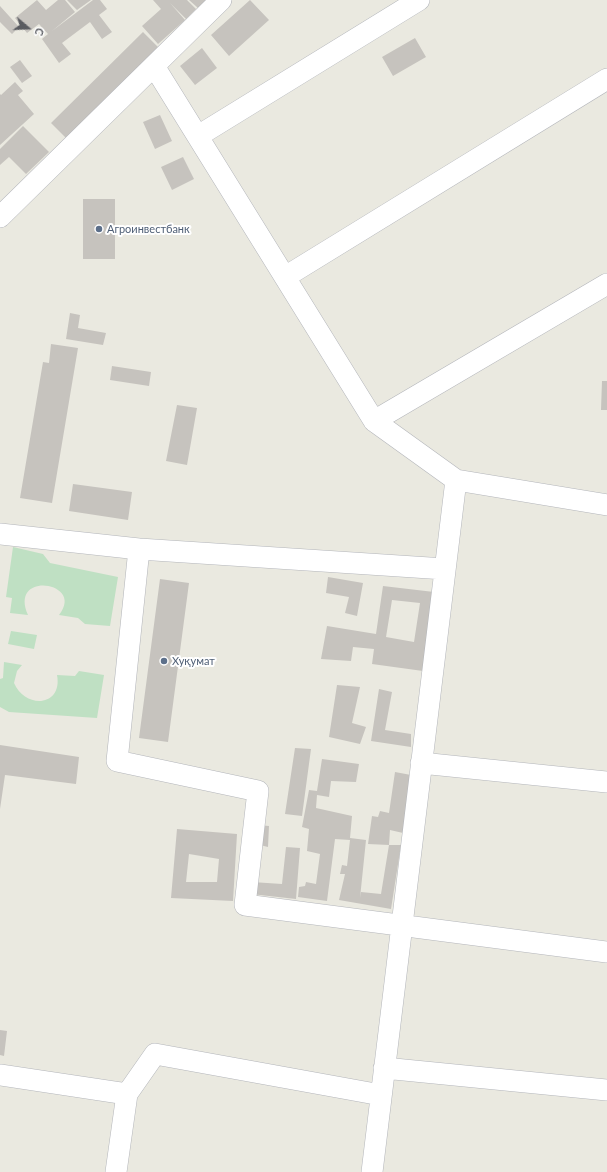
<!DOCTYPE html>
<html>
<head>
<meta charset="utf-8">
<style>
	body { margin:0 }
	#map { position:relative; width:607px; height:1172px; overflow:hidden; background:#eae9e0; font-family:Lato,sans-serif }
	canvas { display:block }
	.north { position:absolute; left:8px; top:8px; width:40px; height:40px; -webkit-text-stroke:3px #fff; paint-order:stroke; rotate:109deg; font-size:11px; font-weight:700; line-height:16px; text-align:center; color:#595b60 }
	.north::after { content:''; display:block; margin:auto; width:14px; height:18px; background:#595b60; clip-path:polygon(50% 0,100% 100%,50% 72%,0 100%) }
</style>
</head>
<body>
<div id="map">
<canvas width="607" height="1172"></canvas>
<div class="north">С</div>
</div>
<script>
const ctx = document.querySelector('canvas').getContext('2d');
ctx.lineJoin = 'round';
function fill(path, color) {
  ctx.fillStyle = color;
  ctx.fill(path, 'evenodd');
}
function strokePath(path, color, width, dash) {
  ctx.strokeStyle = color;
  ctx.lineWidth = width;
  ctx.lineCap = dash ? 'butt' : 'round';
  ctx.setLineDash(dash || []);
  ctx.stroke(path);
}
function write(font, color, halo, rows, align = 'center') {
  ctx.font = font + ' Lato,sans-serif';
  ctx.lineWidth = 4;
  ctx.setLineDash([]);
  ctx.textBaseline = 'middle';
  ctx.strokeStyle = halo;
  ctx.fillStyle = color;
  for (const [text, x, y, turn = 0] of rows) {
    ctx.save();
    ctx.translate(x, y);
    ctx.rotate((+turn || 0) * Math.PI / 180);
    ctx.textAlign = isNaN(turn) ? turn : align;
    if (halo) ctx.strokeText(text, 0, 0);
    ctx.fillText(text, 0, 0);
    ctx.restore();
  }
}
fill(new Path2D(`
	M13,547L43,554L50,563L118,577L110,626L85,624L78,618L59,615C86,582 8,570 28,615L10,613L12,598L6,597Z
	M11,631L37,635L34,649L8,644Z
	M4,662L22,665L17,671L14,683C26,710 63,706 57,675L75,676L79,671L104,675L97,718L9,712L0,707V679L3,678Z`), '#bfe0c3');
fill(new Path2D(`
	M37,0L46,10L58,0H65L75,12L52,31L93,0H100L107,9L99,15L112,32L102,39L90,22L62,43L71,54L59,63L42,39L48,34L39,24L27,33L15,18Z
	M67,0H91L77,10Z
	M153,0H187L196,9L186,19L170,3L185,20L158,44L142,26L161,9Z
	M189,0H206L198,8Z
	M250,0L269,20L229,56L211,35Z
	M0,6L19,27L12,34L0,22Z
	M143,32L158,47L67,139L51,123Z
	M415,38L426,57L393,76L382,57Z
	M202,48L217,68L195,85L180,66Z
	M20,60L32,76L22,83L10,67Z
	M15,82L23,91L18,95L34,114L0,145V94L1,95Z
	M160,115L172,141L155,149L143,122Z
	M23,126L49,152L26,174L9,157L0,165V149Z
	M183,157L194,179L172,190L161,167Z
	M83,199H115V259H83Z
	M70,313L80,315L78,328L106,333L103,345L66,339Z
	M51,344L78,348L52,503L20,498L43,362L49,363Z
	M112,366L151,372L149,386L110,380Z
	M602,381H607V410H601Z
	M177,405L197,408L187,465L166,461Z
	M73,484L132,492L128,520L69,511Z
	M328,577L363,583L357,616L345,613L349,597L326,593Z
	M160,579L189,583L168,742L139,738Z
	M383,586L434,592L423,671L372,664L374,649L353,647L351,661L321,659L327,626L376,634ZM392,600L420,603L414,642L386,637Z
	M337,685L360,687L352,723L366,727L360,744L329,737Z
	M379,689L392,692L385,730L411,734V747L371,741Z
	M0,745L79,757L76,784L5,775L0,809Z
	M295,748L311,749L302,816L285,814Z
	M322,759L359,764L356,782L331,781L329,797L317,795L316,808L352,816L350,838L366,840L360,898L361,892L381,894L389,845H401L391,909L339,900L345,874H340L342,865L347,866L350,840L335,839L327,901L298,897L299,887L305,886L306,882L316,884L320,854L307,851L309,829L302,827L309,790L317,791Z
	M395,772L411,775L403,833L390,830L389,845L368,844L372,816L378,817L380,811L389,813Z
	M258,825L269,826L268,847L256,844Z
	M177,829L237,834L233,901L171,898ZM189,854L219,859L217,882H186Z
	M286,847L300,848L296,899L251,894L252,882L282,884Z
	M0,1030L7,1031L4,1056L0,1055Z`), '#c6c3be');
const minor = new Path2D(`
	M154,66L374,421
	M198,136L419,0
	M0,217L221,0
	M285,277L607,79
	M456,480L374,421L607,284
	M0,534L139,549L117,761L258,791L245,905L607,952
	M139,549L445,569
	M421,763L607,782
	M384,1068L607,1090
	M0,1075L127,1094
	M116,1172L127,1094L155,1054L381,1095
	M372,1172L456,480L607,505`);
strokePath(minor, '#b3b5ba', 22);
strokePath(minor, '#fff', 21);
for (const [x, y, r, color] of [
	[99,229,4,"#5c6f8a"],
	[164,661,4,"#5c6f8a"]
]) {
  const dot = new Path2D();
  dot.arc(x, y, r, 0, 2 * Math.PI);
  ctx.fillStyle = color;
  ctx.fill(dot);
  strokePath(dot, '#fff', 1.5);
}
write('11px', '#4e5e75', '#fff', [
	["Агроинвестбанк",107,229],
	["Хуқумат",172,661]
], 'left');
</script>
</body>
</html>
